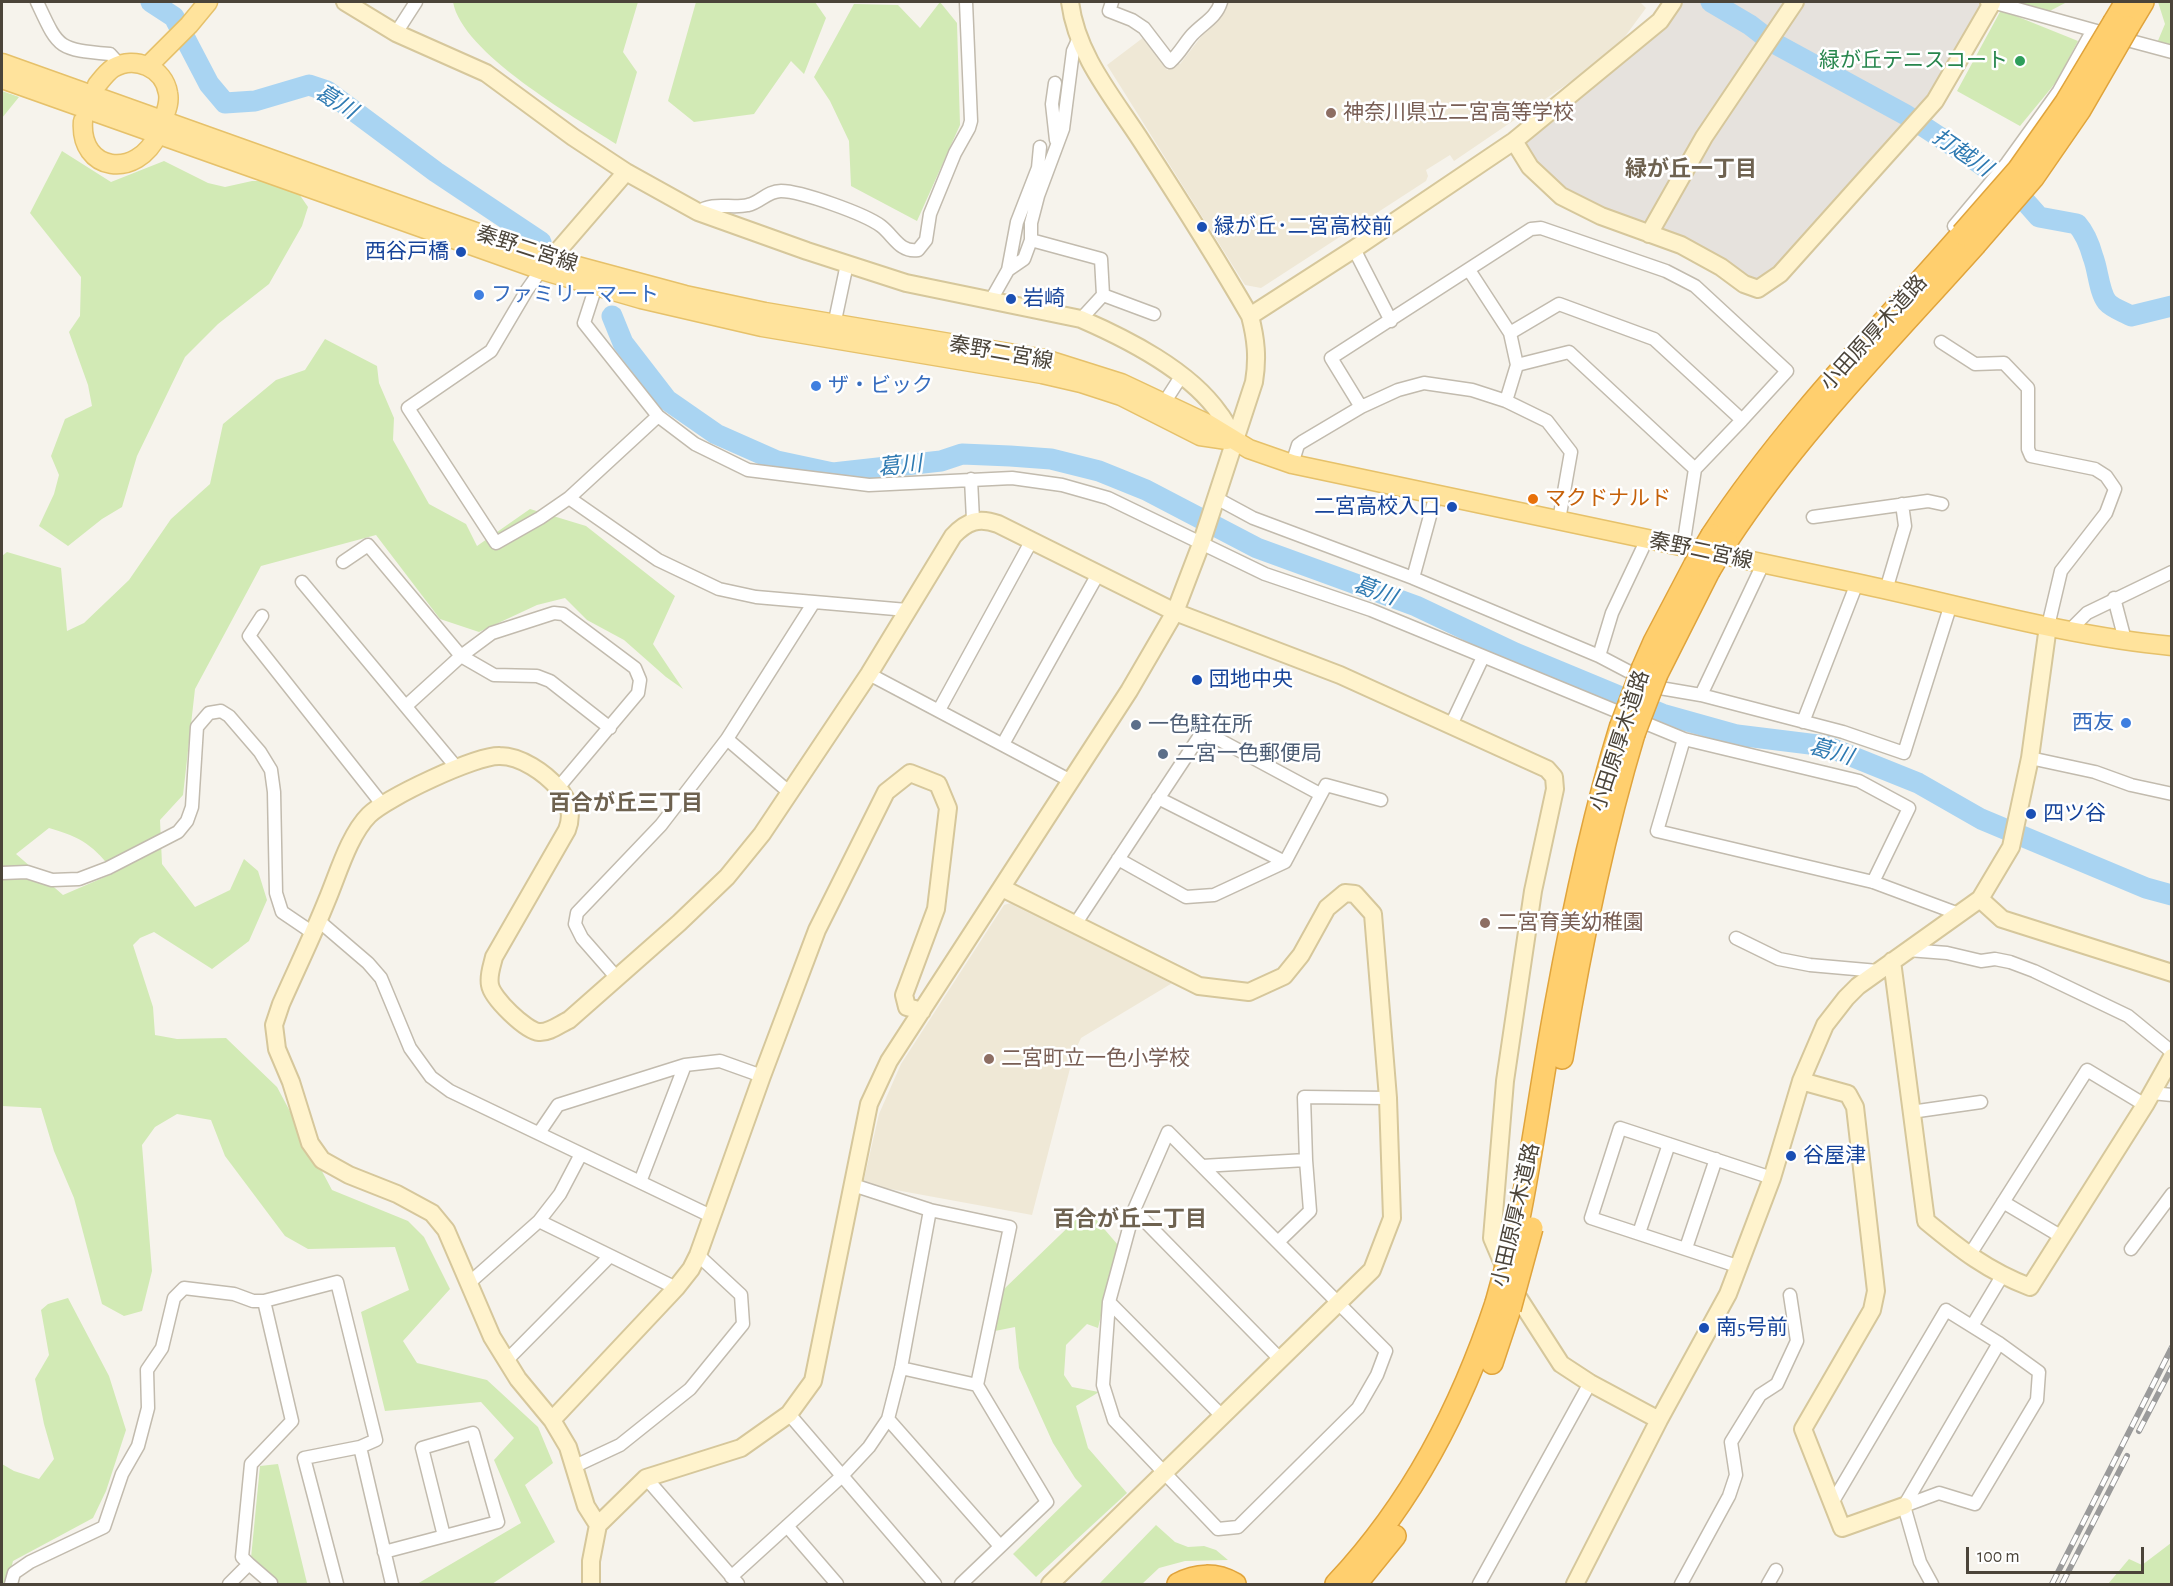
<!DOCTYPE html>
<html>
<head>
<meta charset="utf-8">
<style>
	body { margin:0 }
	#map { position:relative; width:2173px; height:1586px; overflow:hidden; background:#f6f3ec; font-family:"Alegreya Sans",sans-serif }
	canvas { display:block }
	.frame { position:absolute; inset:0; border:3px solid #4b4439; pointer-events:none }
	.scale { position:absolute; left:1966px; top:1547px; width:178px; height:27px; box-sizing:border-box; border:3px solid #4b4439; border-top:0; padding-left:8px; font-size:18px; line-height:21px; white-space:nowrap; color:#4b4439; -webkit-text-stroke:4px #fff; paint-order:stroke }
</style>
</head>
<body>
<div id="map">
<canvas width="2173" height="1586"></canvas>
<div class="frame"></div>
<div class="scale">100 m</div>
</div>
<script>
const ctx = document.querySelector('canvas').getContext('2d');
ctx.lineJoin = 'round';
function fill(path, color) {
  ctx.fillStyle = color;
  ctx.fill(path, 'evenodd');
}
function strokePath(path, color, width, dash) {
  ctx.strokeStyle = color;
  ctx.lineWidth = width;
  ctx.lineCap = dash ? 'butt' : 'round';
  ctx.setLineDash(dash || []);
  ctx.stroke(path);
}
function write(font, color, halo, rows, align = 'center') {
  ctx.font = font + ' "Alegreya Sans","Noto Sans JP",sans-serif';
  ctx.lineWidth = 5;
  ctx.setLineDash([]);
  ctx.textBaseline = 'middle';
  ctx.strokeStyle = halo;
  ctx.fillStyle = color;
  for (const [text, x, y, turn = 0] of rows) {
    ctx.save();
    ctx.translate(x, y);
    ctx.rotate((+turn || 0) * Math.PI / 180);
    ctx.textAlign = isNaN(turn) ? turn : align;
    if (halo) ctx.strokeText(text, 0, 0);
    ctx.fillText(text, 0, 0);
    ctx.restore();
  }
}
fill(new Path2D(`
	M1663,2H1989L1935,101L1758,289L1561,196L1514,141L1668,8Z`), '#e6e2dd');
fill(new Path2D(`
	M1228,2H1640L1646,8L1618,46L1607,57L1454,161L1450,155L1426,170L1428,176L1426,181L1261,288L1245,285L1107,65L1144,37L1167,70L1175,62L1180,64Z
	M1014,902L1174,982L1081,1038L1074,1053L1032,1215L863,1184L879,1114L901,1064L1004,905Z`), '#efe8d6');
fill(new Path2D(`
	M453,2H638L623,52L637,72L616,144C573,116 462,53 453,2Z
	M696,2H815L826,18L804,74L791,61L754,114L694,122L668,101Z
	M940,2L957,23L960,125L917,221L851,186L849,141L830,101L814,77L854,4L898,5L920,28Z
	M2009,2H2067L2046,13Z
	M2158,2H2171V51L2157,43L2165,24Z
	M2001,10L2078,41L2057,81L2020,126L1957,91Z
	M2,91L19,97L2,118Z
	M62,151L111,182L164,161L208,183L225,187L252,181H280L295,188L308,207L302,226L269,284L218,324L185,357L137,456L122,507L102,519L68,546L39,526L54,494L59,475L51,456L65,419L92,406L88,385L69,332L80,316L81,277L30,213Z
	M325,339L377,366L379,383L394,418L393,440L429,504L466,524L477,546L530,509L586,526L675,596L653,644L683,689L666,677L624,640L587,620L565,598L537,605L479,632L440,619L376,535L261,566L195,689L183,795L160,820L162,864L195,907L230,890L244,859L258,871L267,900L249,941L212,969L154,932L140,938L133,945L153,1007L155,1035L177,1039L226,1038L277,1087L332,1190L408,1221L424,1237L450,1289L403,1341L417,1363L487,1380L538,1427L553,1463L525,1485L555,1542L492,1584H417L521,1523L494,1460L514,1438L481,1402L385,1411L361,1312L409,1290L395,1247L308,1249L285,1236L225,1156L211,1120L177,1114L155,1127L142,1145L152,1271L142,1311L124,1316L102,1304L74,1198L54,1151L41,1108L2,1106V556L7,552L61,568L67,631L84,623L129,580L171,519L210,484L223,424L276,380L305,370ZM49,828C81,837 95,846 114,873L63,895L16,854Z
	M1087,1209L1118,1245L1098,1328L1087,1324L1066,1345L1064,1375L1072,1387L1099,1392L1076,1406L1088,1448L1127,1493L1036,1577L1013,1554L1082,1486L1075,1478L1053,1443L1019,1368L1015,1327L995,1331L1004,1289Z
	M68,1298L109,1376L126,1430L106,1491L93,1518L13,1561L7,1584H2V1464L14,1471L39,1479L54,1459L44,1424L35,1379L49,1355L41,1310L48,1304Z
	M278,1464L307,1583L276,1584L251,1558L260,1466Z
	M1156,1525L1175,1542L1188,1547L1204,1546L1216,1550L1228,1560L1185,1561L1159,1568L1142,1584H1099Z
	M2171,1543V1584H2108L2129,1559L2142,1565Z`), '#d2eab5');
strokePath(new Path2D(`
	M151,2L174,17L209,84L225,103L255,101L309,85L327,91L436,172L541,242
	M1711,2L1750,25L1772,42L1906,115L1979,163L2016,191L2039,217L2077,224C2084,232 2090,246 2093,257C2098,269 2099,292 2107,302C2112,308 2124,312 2131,316L2172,306
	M612,316L623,343L667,400L716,434L777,461L833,473L941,461L962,454L1010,456L1051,459L1099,471L1146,490L1257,548L1416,606L1515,653L1662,714L1737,735L1826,746L1918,783L1981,819L2146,888L2172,895`), '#a9d4f2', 21);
const street = new Path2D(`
	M37,2C59,49 57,49 110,54L120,65
	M1112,2L1109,11L1132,20L1144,28L1170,62C1180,53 1184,44 1192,35C1203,23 1216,18 1221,2
	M1992,2L2100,32
	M396,33L416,2
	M2116,37L2172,52
	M1055,83L1052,104L1056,140
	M698,212C713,201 731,209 748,205C760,203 767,191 781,191C801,191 865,214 881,226C894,236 900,253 918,250L926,240L930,214L955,153L969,128L971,121L966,2
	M1954,226L2007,163L2059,91L2093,30
	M1031,240L1101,259L1103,295L1154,314
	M1354,249L1391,321
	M541,270L527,290L491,351L408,408L496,543L540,518L569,498L658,416
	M1008,270L1024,259L1031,240V223L1038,196L1063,129L1073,51L1079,38
	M1469,270L1510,333L1517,365L1506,401
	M596,286L584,323L658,416L695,444L748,470L869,485L1012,478L1062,485L1108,498L1265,574L1371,610L1684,739L1859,781L1909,808L1873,882
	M991,300L1008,270L1017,222L1038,168L1040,147
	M1081,319L1103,295
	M833,330L847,264
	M1510,333L1559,304L1654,339L1742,420L1695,469L1569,352L1517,365
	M1941,342L1975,364L2004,363L2028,388V449L2031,456L2095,469L2106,476L2115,489L2106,513L2061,571L2048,626
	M1164,403L1182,375
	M1361,407L1331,358L1531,229L1541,228L1666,271L1695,286L1787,371L1742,420
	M1292,464L1298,445L1302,442L1361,407L1398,390L1424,383L1472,390L1506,401L1547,421L1571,452L1559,520
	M971,479L973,520
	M569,498L658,560L719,589L756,597L907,610
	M1216,498L1253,518L1413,578L1599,656L1660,688L1701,695
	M1813,517L1928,501L1942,504
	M1683,547L1695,469
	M343,562L368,545L461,656L494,675L537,676L550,681L610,728
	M1763,564L1701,695L1843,732L1904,753L1951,604
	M1413,578L1436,494
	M302,582L457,768
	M1886,590L1905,526L1902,504
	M2114,598L2125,640
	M262,616L249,636L382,804
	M2070,630L2087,613L2172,572
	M1599,656L1612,613L1647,539
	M869,674L1071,781
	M406,706L461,656L492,633L554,613L563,614L635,668L640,680L638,693L558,788
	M939,710L1032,540
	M1803,722L1857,583
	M1451,725L1483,657
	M727,739L790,793
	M1684,739L1657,831L1873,882L1959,914
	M1003,744L1098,574
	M2030,758L2095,772L2131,785L2172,794
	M1158,798L1285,862
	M1118,859L1186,897L1214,895L1285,862L1326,785L1381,800
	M2,873L27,872L52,880L79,879L108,868L178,832L187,821L192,807L197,727L209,713L221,711L229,716L260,752L271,770L274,792L276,893L282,912L313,933
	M319,921L368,963L381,978L410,1048L431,1077L450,1091L713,1217
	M1076,923L1203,731L1320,794
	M1736,938L1779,959L1810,965L1878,971
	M1908,950L1947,953L1981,961L1995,959L2010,962L2034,971L2128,1016L2172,1052
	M617,978L582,938L575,924L577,913L661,825L727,739L814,602
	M2152,1093L2172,1095
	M1911,1112L1981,1102
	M1168,1132L1386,1351L1377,1375L1358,1408L1238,1527L1218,1529L1114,1420L1103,1385L1109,1302L1134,1210Z
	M539,1133L558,1105L685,1065L720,1061L762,1076
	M1202,1166L1306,1160L1304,1097L1388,1098
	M640,1182L685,1065
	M853,1185L930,1210L1010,1227L977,1385L1047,1502L961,1584
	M2003,1202L2062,1237
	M1134,1210L1280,1359
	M539,1221L676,1288
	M1639,1233L1669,1144
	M1278,1242L1310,1211L1306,1160
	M1686,1248L1716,1159
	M2131,1249L2172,1194
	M1969,1256L2087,1070L2145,1105
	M1740,1267L1591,1218L1620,1128L1772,1178
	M468,1284L539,1221L560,1194L581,1154
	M1109,1302L1222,1416
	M1972,1326L2002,1276
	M507,1360L610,1256
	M901,1368L977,1385
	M789,1414L935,1584
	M888,1419L1000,1546
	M573,1467L620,1445L690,1389L743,1324L741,1295L698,1255
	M646,1478L738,1584
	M1832,1503L1946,1310L1999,1343L2039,1372L2037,1400L1975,1504L1939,1493L1904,1506
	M787,1526L837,1584
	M384,1552L498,1522L473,1433L422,1448L444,1536
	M249,1564L271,1583
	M731,1577L841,1477L869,1447L888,1419L901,1368L930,1210
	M11,1584L14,1573L30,1562L104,1527L122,1474L138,1446L148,1408L147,1370L162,1348L174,1298L184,1288L234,1294L253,1301H264
	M229,1584L249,1564L242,1557L251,1464L292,1421L264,1301L337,1282L376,1440L360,1447L392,1584
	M337,1584L304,1458L360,1447
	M1479,1584L1590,1383
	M1681,1584L1729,1496L1736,1475L1731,1442L1760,1395L1777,1384L1797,1341L1790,1295
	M1768,1584L1776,1570
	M1932,1584L1920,1562L1904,1506L1999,1343`);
const secondary = new Path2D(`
	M345,2L396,33L486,73L573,137L626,172L698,212L807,251L906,283L1081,319C1127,339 1189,370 1219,413C1226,421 1230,432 1235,442
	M1514,141L1530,167L1561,196L1601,216L1681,245L1721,267L1744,284L1758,289L1780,274L1935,101L1992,3L1989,2
	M1649,234L1704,137L1795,2
	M544,267L626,172
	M1250,316L1354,249L1514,141L1660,21L1673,2
	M1002,888L1199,986L1249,992L1284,976L1301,955L1327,908L1345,893L1355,894L1373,914L1388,1098L1392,1218L1372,1270L1050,1584
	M1980,899L2002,919L2172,973
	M1892,961L1926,1221C1961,1250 1988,1271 2030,1287L2145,1105L2172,1057
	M1801,1081L1848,1094L1855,1107L1876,1291L1872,1310L1803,1429L1842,1528L1904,1506
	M552,1420L676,1288L691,1269L698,1255L762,1076L817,930L886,792L910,773L938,784L948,808L936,909L904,995L907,1007L922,1011
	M598,1525L586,1506L568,1447L552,1420L518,1379L492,1337L446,1230L432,1213L397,1194L349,1175L322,1160L310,1143L291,1082L277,1049L274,1025L281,1004C296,970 313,935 327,900C338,874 349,835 369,815C386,798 476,755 500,756C521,756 545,773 558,788C569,800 573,815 567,830L494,957C492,966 488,975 490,985C492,998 526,1031 539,1032C549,1033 560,1024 569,1020L679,923L727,877L762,834L869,674L953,536C967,521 979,517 998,524L1175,612L1340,675L1547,769L1554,777L1555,789L1533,891L1505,1081L1492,1238L1516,1294L1561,1364L1590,1383L1659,1420
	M591,1584V1561L598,1525L646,1478L741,1448L789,1414L813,1381L869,1104L889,1061L1129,691L1175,612L1201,544L1254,382C1258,358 1256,339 1250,316C1216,257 1179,199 1142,142C1113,97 1077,56 1070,2
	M1575,1584L1659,1420L1728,1294L1772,1178L1801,1081L1825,1025L1846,998L1858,986L1980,899L2011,847L2030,758L2048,626`);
const primary = new Path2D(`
	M2,63L551,259L685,295L765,312L1045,359L1121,383L1208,424L1249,449L1292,464C1480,503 1668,544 1856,583C1960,605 2065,636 2172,646
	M148,66L189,25L208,2
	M2,79L541,270L641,299L762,327L1042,374L1081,383L1121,396L1200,436L1227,440
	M97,85C102,79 106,73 113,68C135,55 164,68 168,93C170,103 166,111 163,120
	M83,121C79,172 137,180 158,134`);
const highway = new Path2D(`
	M2114,22L2126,2
	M2128,27L2143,2
	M1712,535C1784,426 1876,332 1962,234
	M1727,541C1797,434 1890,340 1975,245
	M1643,667L1654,642L1694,566
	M1657,674L1709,571
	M1562,1058C1580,949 1602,840 1634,734
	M1518,1223C1533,1150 1542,1077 1556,1003C1573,910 1592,819 1620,728
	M1492,1363L1510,1309
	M1178,1584C1196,1574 1216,1573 1235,1584
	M1336,1584C1412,1503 1461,1408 1496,1303
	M1356,1584L1395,1536`);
strokePath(street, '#c2bbae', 15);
strokePath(secondary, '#d6c79b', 20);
strokePath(primary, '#e6c16a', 21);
strokePath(highway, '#e0a43c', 24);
strokePath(street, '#fff', 12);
strokePath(secondary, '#fff3cd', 16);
strokePath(primary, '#ffe39c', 18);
strokePath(highway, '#ffcf6e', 21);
const rail = new Path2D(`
	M2139,1431L2172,1367
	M2052,1584L2172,1347
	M2062,1584L2127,1456`);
strokePath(rail, '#9a9a9a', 6);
strokePath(rail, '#fff', 4, [11]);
const highwayBridge = new Path2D(`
	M1962,234L2018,170L2066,102L2114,22
	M1975,245L2033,178L2080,110L2128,27
	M1694,566L1712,535
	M1709,571L1727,541
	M1620,728L1643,667
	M1634,734L1657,674
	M1496,1303L1518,1223
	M1510,1309L1532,1228`);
strokePath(highwayBridge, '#e0a43c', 24, []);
strokePath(highwayBridge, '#ffcf6e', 21);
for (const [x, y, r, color] of [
	[2020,61,6,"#2e9e5b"],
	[1331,113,6,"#8d6e63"],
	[1202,227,6,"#1a4fb4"],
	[461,252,6,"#1a4fb4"],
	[479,295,6,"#3f7fe0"],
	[1011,299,6,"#1a4fb4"],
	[816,386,6,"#3f7fe0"],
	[1533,499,6,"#e8710a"],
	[1452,507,6,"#1a4fb4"],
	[1197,680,6,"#1a4fb4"],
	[2126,723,6,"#3f7fe0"],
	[1136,725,6,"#5c6f8a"],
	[1163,754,6,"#5c6f8a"],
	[2031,814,6,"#1a4fb4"],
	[1485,923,6,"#8d6e63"],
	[989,1059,6,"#8d6e63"],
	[1791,1156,6,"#1a4fb4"],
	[1704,1328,6,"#1a4fb4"]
]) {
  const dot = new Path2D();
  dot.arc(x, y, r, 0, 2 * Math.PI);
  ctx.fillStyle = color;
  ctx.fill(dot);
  strokePath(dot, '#fff', 2);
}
write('21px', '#27864d', '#fff', [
	["緑が丘テニスコート",2008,61]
], 'right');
write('21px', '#785e54', '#fff', [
	["神奈川県立二宮高等学校",1343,113],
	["二宮育美幼稚園",1497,923],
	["二宮町立一色小学校",1001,1059]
], 'left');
write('21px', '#164399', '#fff', [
	["緑が丘･二宮高校前",1214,227],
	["西谷戸橋",449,252,"right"],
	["岩崎",1023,299],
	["二宮高校入口",1440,507,"right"],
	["団地中央",1209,680],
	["四ツ谷",2043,814],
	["谷屋津",1803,1156],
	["南5号前",1716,1328]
], 'left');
write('21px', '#4b4439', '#fff', [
	["秦野二宮線",527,249,18],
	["小田原厚木道路",1874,333,-48],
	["秦野二宮線",1001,353,10],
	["秦野二宮線",1701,551,12],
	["小田原厚木道路",1620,741,-72],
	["小田原厚木道路",1516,1215,-77]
]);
write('21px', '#366cbe', '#fff', [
	["ファミリーマート",491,295],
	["ザ・ビック",828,386],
	["西友",2114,723,"right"]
], 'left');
write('21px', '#c56008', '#fff', [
	["マクドナルド",1545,499]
], 'left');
write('21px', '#4e5e75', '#fff', [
	["一色駐在所",1148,725],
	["二宮一色郵便局",1175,754]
], 'left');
write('italic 22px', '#2e7ab2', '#fff', [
	["葛川",336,102,32],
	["打越川",1962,153,34],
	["葛川",900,466,-6],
	["葛川",1375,591,20],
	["葛川",1831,752,16]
]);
write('bold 22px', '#6e6250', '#fff', [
	["緑が丘一丁目",1691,169],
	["百合が丘三丁目",626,803],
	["百合が丘二丁目",1130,1219]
]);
</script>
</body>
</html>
